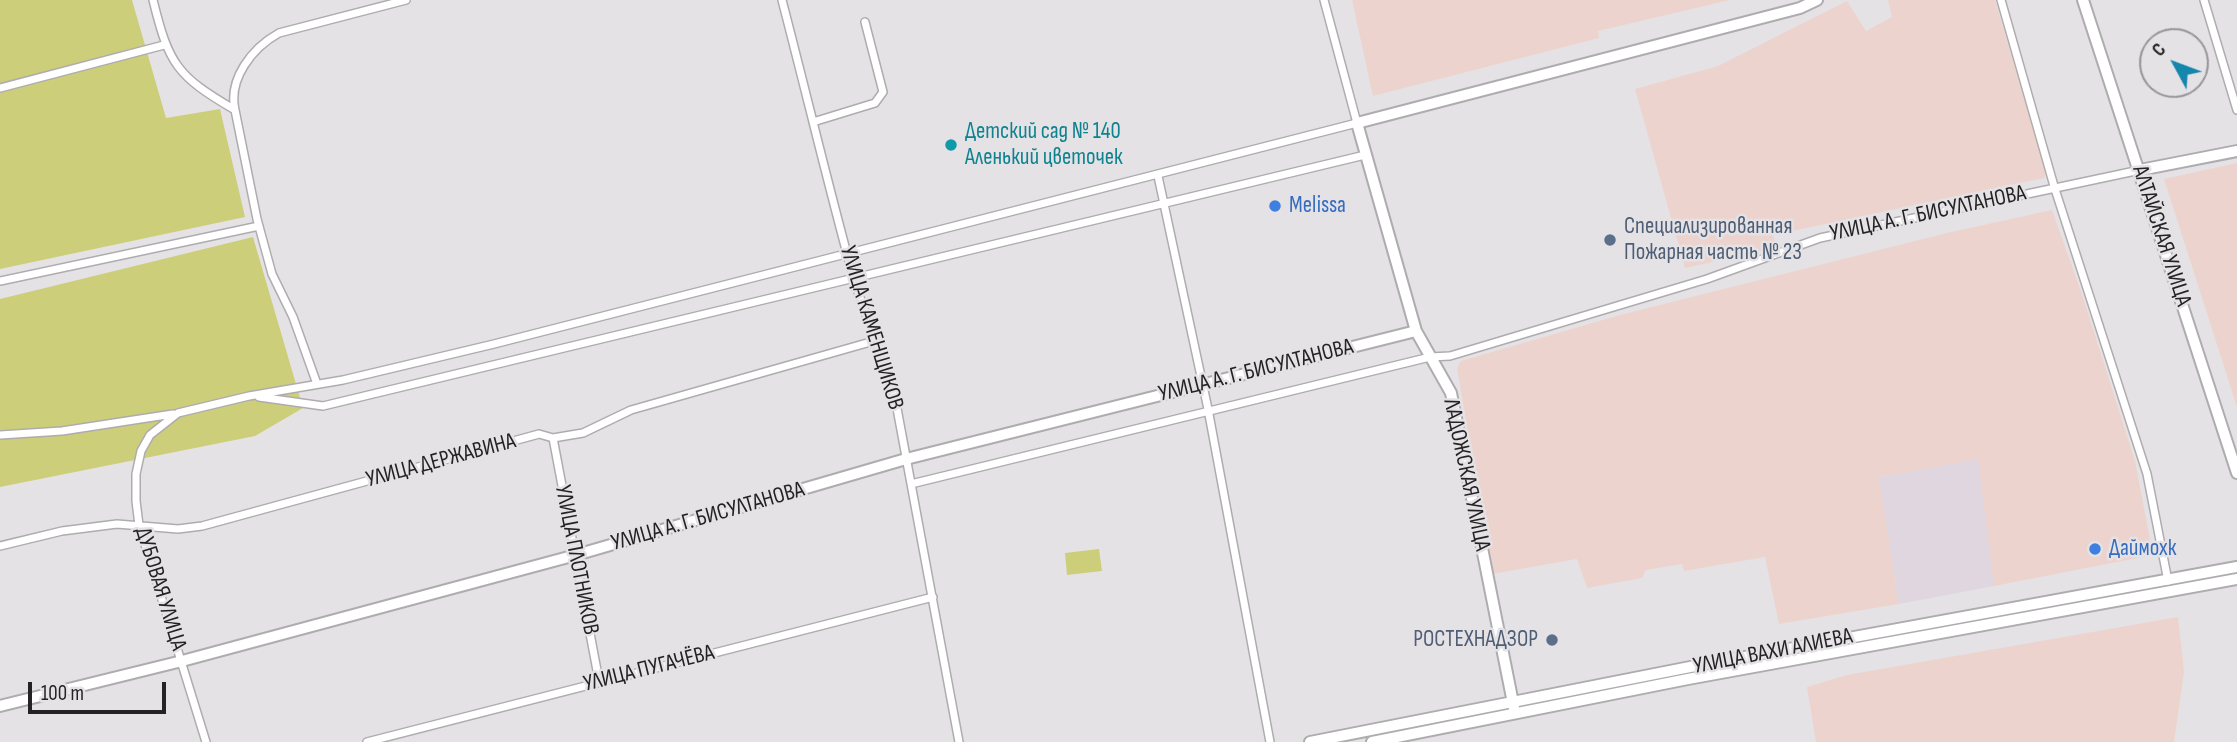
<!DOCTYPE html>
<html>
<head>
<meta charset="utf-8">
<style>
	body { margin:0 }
	#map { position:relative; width:2237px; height:742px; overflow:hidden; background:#e5e2e6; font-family:"Sofia Sans Condensed",sans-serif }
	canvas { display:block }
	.north { position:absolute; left:2139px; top:28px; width:70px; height:70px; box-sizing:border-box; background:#e5e2e6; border:2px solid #989698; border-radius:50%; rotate:311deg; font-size:19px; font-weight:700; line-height:28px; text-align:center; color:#242324 }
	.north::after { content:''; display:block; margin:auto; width:24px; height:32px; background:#1586ac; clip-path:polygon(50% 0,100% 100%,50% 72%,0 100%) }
	.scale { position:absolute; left:28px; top:682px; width:138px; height:32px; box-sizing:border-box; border:4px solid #242324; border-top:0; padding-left:9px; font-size:21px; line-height:24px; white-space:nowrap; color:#242324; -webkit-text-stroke:5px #e5e2e6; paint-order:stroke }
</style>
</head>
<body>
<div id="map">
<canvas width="2237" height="742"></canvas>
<div class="north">С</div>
<div class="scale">100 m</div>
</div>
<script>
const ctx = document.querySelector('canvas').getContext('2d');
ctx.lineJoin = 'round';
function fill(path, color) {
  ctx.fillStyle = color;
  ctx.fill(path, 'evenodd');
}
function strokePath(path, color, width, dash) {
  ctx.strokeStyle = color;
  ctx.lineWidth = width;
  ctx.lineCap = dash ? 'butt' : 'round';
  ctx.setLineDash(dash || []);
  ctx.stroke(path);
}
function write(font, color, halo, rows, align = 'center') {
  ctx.font = font + ' "Sofia Sans Condensed",sans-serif';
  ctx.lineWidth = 5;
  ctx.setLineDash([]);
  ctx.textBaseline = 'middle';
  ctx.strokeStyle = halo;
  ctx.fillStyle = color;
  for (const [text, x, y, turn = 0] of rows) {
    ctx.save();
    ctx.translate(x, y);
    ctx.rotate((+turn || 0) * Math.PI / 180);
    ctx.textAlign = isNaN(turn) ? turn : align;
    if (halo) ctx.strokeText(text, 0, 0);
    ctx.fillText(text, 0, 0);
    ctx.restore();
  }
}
fill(new Path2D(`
	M1352,0H1730L1598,31L1599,38L1373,96Z
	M1888,0H1995L2046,173L2044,178L1773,235L1776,248L1685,268L1635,89L1718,66L1847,1L1866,31L1892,17Z
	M2237,163V407L2164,179Z
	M2052,210L2083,297L2135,461L2153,555L1994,586L1978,460L1879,477L1899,604L1779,624L1765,557L1684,571L1682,564L1646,570L1642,578L1587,588L1577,559L1492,574L1457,368L1461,361L1620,315L1947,233Z
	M2178,617L2184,672L2174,742H1816L1807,687L1847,675Z`), '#edd3cd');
fill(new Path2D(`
	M1978,459L1994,586L1899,604L1879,477Z`), '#dfd6e0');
fill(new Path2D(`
	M0,0H132L166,118L220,109L245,217L0,269Z
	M253,237L303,408L255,436L0,487V299Z
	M1099,549L1102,571L1067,575L1065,553Z`), '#ccce7a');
const street = new Path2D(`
	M153,0C169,65 177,76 235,110L257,219L272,274L293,317L317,384
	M782,0C806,92 828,185 853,276C866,320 885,359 896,403L959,742
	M2001,0L2054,186L2147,474L2168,581
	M2204,0L2237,110
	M0,88L164,45
	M235,110C228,79 252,48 279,33L406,0
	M813,122L875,103L883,92L865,22
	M1158,176L1208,409L1270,742
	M0,281L259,226
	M259,397L323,406L1365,155
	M0,435L62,431L173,414
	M553,438L599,681
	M911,484L1430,357L1450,356L1707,279L1820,238L2140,170
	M0,546L62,531L117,524L178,529L202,526L539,434L553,438L583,433L631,410L874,341
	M206,742L139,525L136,501V474L141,451L150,435L178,413L249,396L343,380L494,344L1357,123L1324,0
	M367,742L933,597`);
const secondary = new Path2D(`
	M2083,0L2237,473
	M2140,170L2237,151
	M0,706L182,661L576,555L906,459L1416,331
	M1515,713L1451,393L1416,331L1357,123L1800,8L1817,0
	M1310,742L1690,667L2237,567
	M1372,742L1688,679L2237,579`);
strokePath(street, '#afacaf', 10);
strokePath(secondary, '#afacaf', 14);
strokePath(street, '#fff', 7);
strokePath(secondary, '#fff', 10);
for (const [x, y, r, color] of [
	[951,145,7,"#0f9aa8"],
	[1275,206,7,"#3f7fe0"],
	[1610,240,7,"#5c6f8a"],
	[2095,549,7,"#3f7fe0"],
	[1552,640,7,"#5c6f8a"]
]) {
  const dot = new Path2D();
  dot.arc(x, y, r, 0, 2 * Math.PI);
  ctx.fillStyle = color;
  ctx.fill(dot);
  strokePath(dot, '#e5e2e6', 2.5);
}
write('23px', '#0d838f', '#e5e2e6', [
	["Детский сад № 140",965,132],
	["Аленький цветочек",965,158]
], 'left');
write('23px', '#366cbe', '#e5e2e6', [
	["Melissa",1289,206],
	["Даймохк",2109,549]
], 'left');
write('23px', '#242324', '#e5e2e6', [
	["УЛИЦА А. Г. БИСУЛТАНОВА",1928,214,-12],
	["АЛТАЙСКАЯ УЛИЦА",2161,236,72],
	["УЛИЦА КАМЕНЩИКОВ",871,328,73],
	["УЛИЦА А. Г. БИСУЛТАНОВА",1256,371,-14],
	["УЛИЦА ДЕРЖАВИНА",441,461,-15],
	["ЛАДОЖСКАЯ УЛИЦА",1466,475,78],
	["УЛИЦА А. Г. БИСУЛТАНОВА",708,517,-16],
	["УЛИЦА ПЛОТНИКОВ",576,560,79],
	["ДУБОВАЯ УЛИЦА",160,589,73],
	["УЛИЦА ВАХИ АЛИЕВА",1773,652,-11],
	["УЛИЦА ПУГАЧЁВА",649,669,-14]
]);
write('23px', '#4e5e75', '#e5e2e6', [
	["Специализированная",1624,227],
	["Пожарная часть № 23",1624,253],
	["РОСТЕХНАДЗОР",1538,640,"right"]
], 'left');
</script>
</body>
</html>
